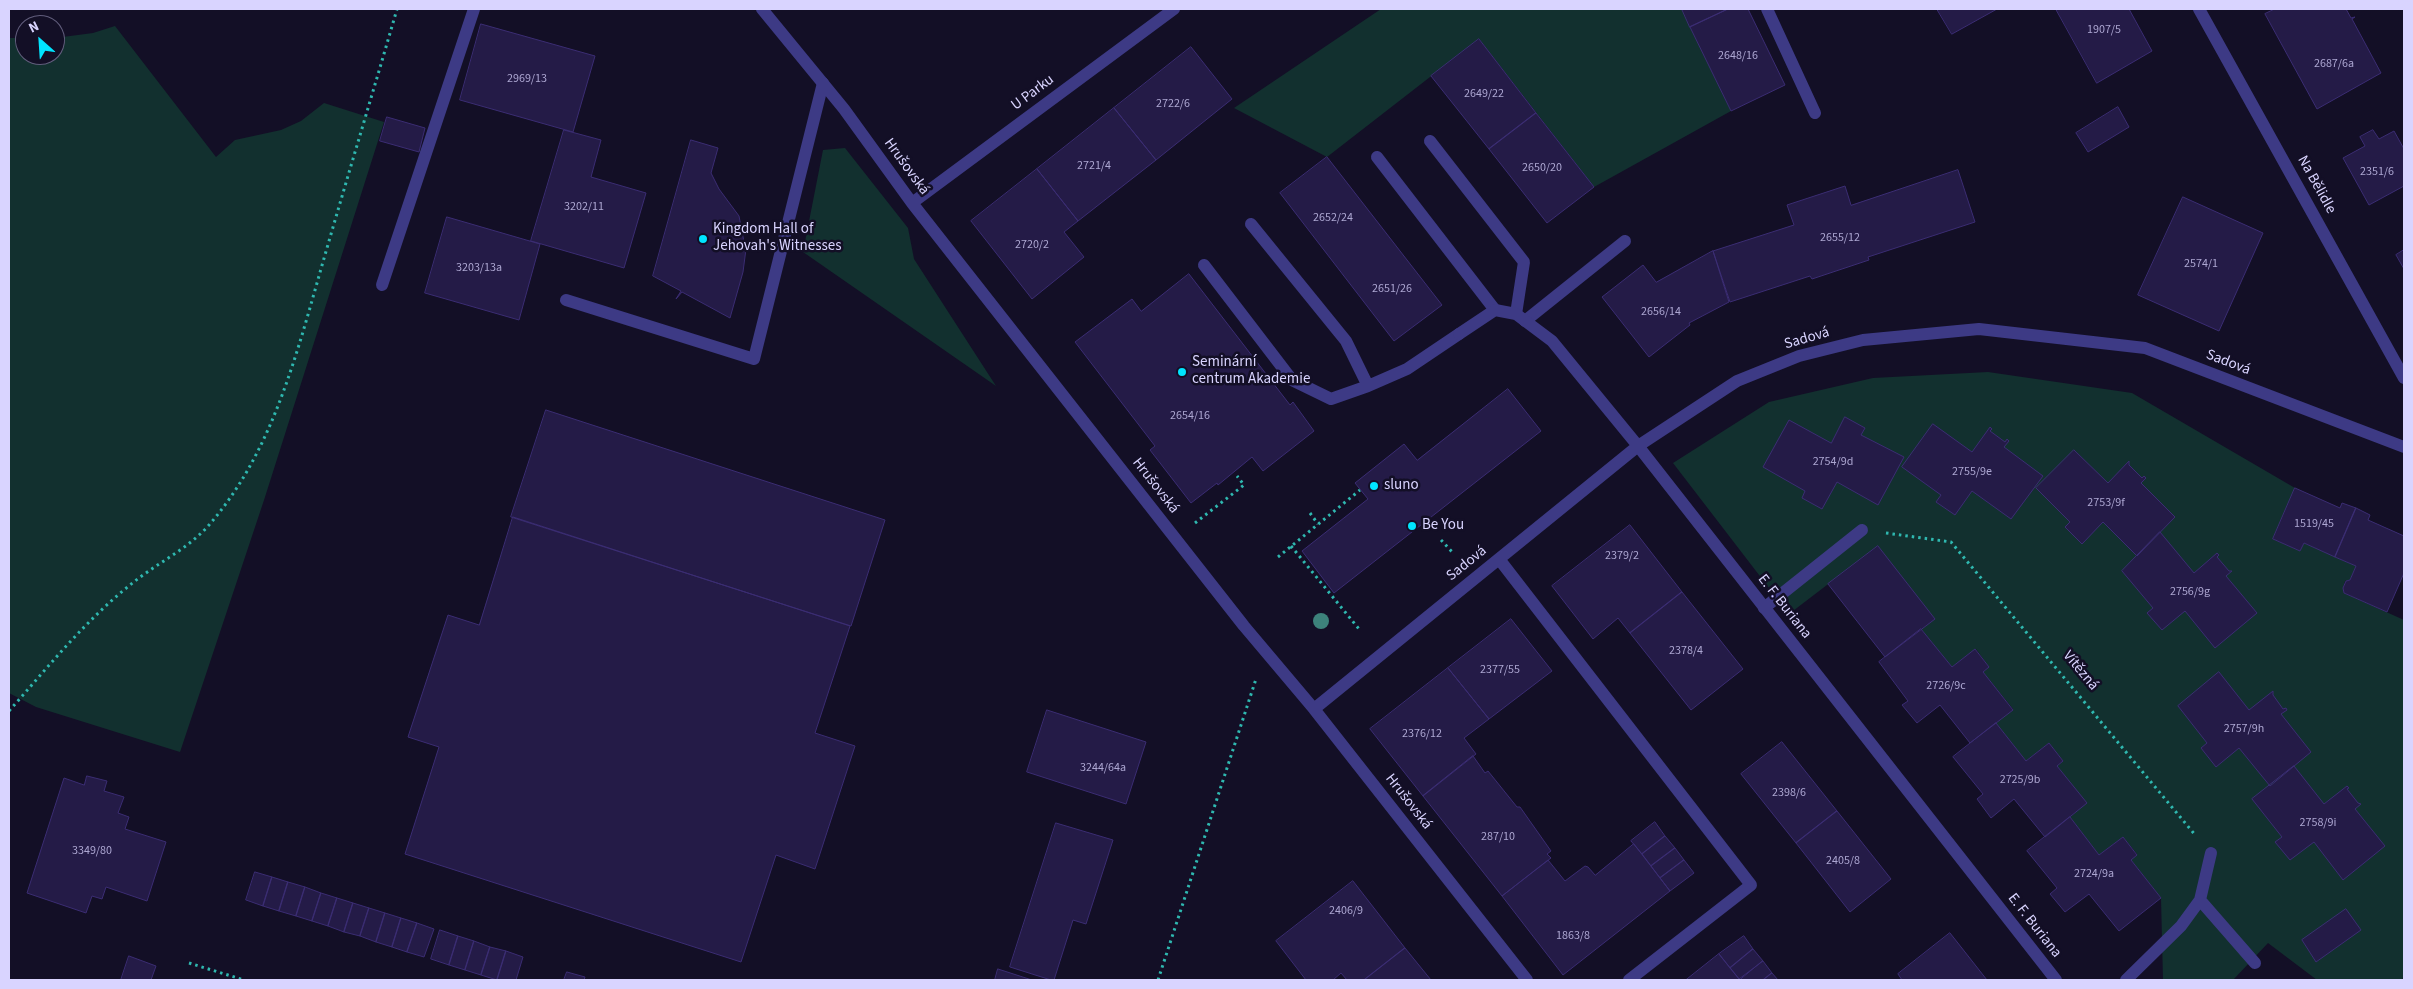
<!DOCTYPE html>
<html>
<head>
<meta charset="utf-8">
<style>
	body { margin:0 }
	#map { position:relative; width:2413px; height:989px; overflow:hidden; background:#130f26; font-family:"Source Sans 3",sans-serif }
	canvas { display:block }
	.frame { position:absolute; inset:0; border:10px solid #d9d4ff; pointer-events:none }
	.north { position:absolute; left:15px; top:15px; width:50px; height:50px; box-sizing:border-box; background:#130f26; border:1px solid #625e7d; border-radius:50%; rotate:334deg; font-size:14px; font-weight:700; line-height:20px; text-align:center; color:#d9d4ff }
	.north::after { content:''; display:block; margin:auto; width:18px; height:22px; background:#00e5ff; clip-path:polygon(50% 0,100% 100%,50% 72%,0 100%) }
</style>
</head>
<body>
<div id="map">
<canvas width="2413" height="989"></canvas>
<div class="frame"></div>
<div class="north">N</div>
</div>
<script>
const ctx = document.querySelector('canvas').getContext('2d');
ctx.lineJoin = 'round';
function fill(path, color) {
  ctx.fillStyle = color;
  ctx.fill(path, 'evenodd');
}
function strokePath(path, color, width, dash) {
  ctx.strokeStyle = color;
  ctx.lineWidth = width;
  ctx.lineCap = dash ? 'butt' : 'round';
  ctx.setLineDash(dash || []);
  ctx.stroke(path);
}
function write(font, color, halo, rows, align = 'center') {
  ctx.font = font + ' "Source Sans 3",sans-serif';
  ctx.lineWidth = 5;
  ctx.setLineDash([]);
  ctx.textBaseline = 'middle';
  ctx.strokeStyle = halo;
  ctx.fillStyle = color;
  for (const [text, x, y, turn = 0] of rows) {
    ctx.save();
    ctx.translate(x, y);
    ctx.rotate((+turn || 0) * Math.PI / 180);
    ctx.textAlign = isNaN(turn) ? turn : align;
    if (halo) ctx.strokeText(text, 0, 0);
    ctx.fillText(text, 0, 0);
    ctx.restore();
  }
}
fill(new Path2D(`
	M1381,9H1682L1731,111L1594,187L1479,39L1327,157L1234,108Z
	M115,26L216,157L235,140L281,130L301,121L324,103L384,122L265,497L180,752L36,707L9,693V38H25V55H55V38L93,33Z
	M845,148L908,228L914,259L996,386L803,252L823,150Z
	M1988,372L2132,393L2295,488L2273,539L2300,551L2304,543L2356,566L2350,580L2345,581L2343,588L2344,593L2404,620V975L2402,980H2317L2268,943L2233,980H2163L2161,898L2131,860L2137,854L2123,837L2099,855L2070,817L2086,803L2057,766L2063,761L2049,743L2026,761L1996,723L2013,709L1983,672L1989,667L1976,649L1952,667L1921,629L1878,546L1789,614L1673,463L1769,402L1873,378Z`), '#12302f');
const building = new Path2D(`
	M1682,9H1728L1690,27Z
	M1728,9H1748L1785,85L1731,111L1690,27Z
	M1937,9H1997L1952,34Z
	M2056,9H2129L2152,51L2097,83Z
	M2275,9H2346L2351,18L2355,17L2352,19L2381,73L2317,109L2265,14Z
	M481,24L595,56L573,132L460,100Z
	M1479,39L1536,113L1489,149L1431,76Z
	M1191,47L1232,99L1156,160L1114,108Z
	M2118,107L2129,127L2088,152L2076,133Z
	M1114,108L1156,160L1078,221L1037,169Z
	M1536,113L1594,187L1547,223L1489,149Z
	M387,117L425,128L419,152L380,141Z
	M564,130L601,140L591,177L646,193L624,268L531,241Z
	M2373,130L2379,139L2394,131L2404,149V186L2369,205L2343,158L2365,146L2360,137Z
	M691,140L718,148L711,173L719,189L739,216L745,247H754L746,249L743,272L730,318L682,292L676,299L681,291L653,276Z
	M1327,157L1442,305L1394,341L1280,193Z
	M1037,169L1078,221L1064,232L1084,257L1032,299L971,221Z
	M1958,170L1975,222L1868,257L1869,260L1812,279L1810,276L1730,302L1713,251L1794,225L1787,205L1845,186L1851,205Z
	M2183,197L2263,233L2219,331L2138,295Z
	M447,217L540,244L519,320L425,293Z
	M2404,250V269L2396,255Z
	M1713,251L1729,302L1689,323L1690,325L1649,357L1602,297L1643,265L1656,282Z
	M1189,274L1290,405L1293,402L1314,431L1263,471L1252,457L1218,485L1217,483L1191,503L1150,450L1155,446L1075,342L1132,299L1141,311Z
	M1508,389L1541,431L1334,593L1302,551L1368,499L1355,483L1404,444L1417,460Z
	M546,410L885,520L851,626L511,517Z
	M1845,417L1865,428L1861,435L1904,457L1878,505L1837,482L1822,509L1802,498L1805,491L1763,467L1789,420L1831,443Z
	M1933,424L1972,452L1990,427L1992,429L1990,431L2005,442L2007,439L2009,441L2004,447L2043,476L2011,519L1972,491L1955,515L1936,502L1941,495L1902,467Z
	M2074,450L2108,483L2129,461V465L2142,478L2144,476L2146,478L2141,483L2175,517L2137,556L2103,522L2082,544L2065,527L2070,522L2036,488Z
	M2295,488L2340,508L2342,503L2356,508L2335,557L2304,543L2300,551L2273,539Z
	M2356,508L2370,515L2368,520L2404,536V573L2387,612L2344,593L2343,588L2346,581L2350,580L2356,566L2335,557Z
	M513,517L850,626L815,733L855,746L815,869L776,855L741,962L405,854L439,747L408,737L448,615L479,625Z
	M1630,525L1682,592L1630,633L1618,618L1593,639L1552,586Z
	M2160,532L2194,573L2217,553L2219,555L2217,557L2229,571H2232L2226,576L2257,613L2215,648L2185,611L2162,630L2147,613L2153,608L2122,571Z
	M1878,546L1935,619L1885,657L1828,584Z
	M1682,592L1743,669L1691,710L1630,633Z
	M1511,619L1552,671L1489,719L1448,668Z
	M1921,629L1952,667L1975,649L1989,667L1983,672L2013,710L1970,743L1940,705L1917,723L1902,705L1908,701L1879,662Z
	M1448,668L1489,719L1464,738L1476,754L1423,796L1370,729Z
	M2219,672L2249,710L2273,691V695L2283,709L2286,708L2287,710L2281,714L2311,752L2270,786L2239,748L2216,767L2201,748L2207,743L2178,706Z
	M1047,710L1146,742L1126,804L1027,772Z
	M1996,723L2026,761L2049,743L2063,761L2057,766L2087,803L2045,837L2014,799L1991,818L1977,799L1983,794L1953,757Z
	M1782,742L1837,811L1796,843L1741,774Z
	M1473,756L1485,773L1488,771L1517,807H1520L1551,851L1547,854L1551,858L1502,896L1423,796Z
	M2294,766L2324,804L2347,786L2349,788L2347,789L2358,803L2361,804L2355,809L2385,846L2343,880L2314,842L2290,860L2275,842L2282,837L2252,799Z
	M87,776L107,781L104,791L124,797L118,813L129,817L125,829L166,842L147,901L106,887L102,899L92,896L86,913L27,893L64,778L84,785Z
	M1837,811L1891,879L1850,912L1796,843Z
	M2070,817L2099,855L2123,837L2137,855L2131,860L2161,898L2119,931L2089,894L2065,912L2050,894L2057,888L2027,851Z
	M1655,822L1665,836L1642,854L1631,841Z
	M1056,823L1113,840L1086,924L1073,920L1054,980H1051L1010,967Z
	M1665,836L1675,848L1651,866L1642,854Z
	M1634,844L1670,891L1563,975L1502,896L1548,860L1565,881L1585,866L1588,867L1595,875Z
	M1675,848L1684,860L1660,878L1651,866Z
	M1684,860L1694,873L1670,891L1660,878Z
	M255,872L272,877L263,906L246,900Z
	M272,877L288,882L279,911L263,906Z
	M1353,881L1405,948L1364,980H1347L1341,973L1333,980H1306L1276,941Z
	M288,882L305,887L296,916L279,911Z
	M305,887L321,893L312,921L296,916Z
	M321,893L337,898L328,926L312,921Z
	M337,898L353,903L344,932L328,926Z
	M353,903L369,908L360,936L344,932Z
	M369,908L385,913L376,942L360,936Z
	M2346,909L2361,930L2316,962L2302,940Z
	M385,913L401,918L392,947L376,942Z
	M401,918L417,923L407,952L392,947Z
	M417,923L434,929L424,957L407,952Z
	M440,930L458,936L449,965L431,959Z
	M1950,933L1987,980H1902L1898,974Z
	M458,936L474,941L465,970L449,965Z
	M1744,936L1753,949L1730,968L1719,954Z
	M474,941L490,947L481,975L465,970Z
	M490,947L506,951L497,980L481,975Z
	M1405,948L1431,980H1364Z
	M1753,949L1763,961L1739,979L1730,968Z
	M506,951L523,957L516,980H497Z
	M1719,954L1740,980H1686Z
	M129,956L156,966L151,980H121Z
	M1763,961L1772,973L1763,980H1740Z
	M998,969L1032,980H995Z
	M567,972L585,977L584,980H564Z
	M1772,973L1778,980H1763Z`);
fill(building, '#241b47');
strokePath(building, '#3b2d73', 1);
strokePath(new Path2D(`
	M1310,513L1318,524
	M1195,523L1244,485L1237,476
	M1886,533L1951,542L2196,836
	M1441,540L1454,554
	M1291,546L1359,629
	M1278,557L1360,490
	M9,711C48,667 84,622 130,585C155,564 187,550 209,525C276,448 299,344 327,248C350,168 374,89 397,9
	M189,963L244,980
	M1158,980L1256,679`), '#2fb8b0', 3, [2.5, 4]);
strokePath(new Path2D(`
	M1767,9L1815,113
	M1430,141L1524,262L1516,314
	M1377,157L1495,310
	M1251,224L1346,341L1368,386L1407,369L1459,334
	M1204,265L1292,380L1331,399L1368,386
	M382,285L474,9
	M566,300L754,359L823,83
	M1525,321L1625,241
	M1764,608L1862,530`), '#3d3a85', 12);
strokePath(new Path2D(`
	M762,9L844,109L912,203L1244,626L1314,709L1527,980
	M2199,9L2404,378
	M912,203L1174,9
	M1459,334L1495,310L1516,314L1552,341L1638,446L2056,980
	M1499,559L1751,885L1629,980
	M1314,709L1638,446L1737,381L1799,356L1863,340L1979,329L2145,348L2404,447
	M2200,900L2255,963
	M2126,980L2181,926L2200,900L2211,853`), '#3d3a85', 12);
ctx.fillStyle = '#3d827b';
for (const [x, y] of [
	[1321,621]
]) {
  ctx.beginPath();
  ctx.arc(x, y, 8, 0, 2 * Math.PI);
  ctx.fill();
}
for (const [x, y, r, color] of [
	[703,239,5,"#00e5ff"],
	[1182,372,5,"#00e5ff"],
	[1374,486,5,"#00e5ff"],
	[1412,526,5,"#00e5ff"]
]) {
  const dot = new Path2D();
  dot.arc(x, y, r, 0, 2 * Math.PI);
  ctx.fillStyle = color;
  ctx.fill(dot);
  strokePath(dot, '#130f26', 2);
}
write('12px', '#aca6d1', null, [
	["1907/5",2104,30],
	["2648/16",1738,56],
	["2687/6a",2334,64],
	["2969/13",527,79],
	["2649/22",1484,94],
	["2722/6",1173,104],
	["2721/4",1094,166],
	["2650/20",1542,168],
	["2351/6",2377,172],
	["3202/11",584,207],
	["2652/24",1333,218],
	["2655/12",1840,238],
	["2720/2",1032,245],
	["2574/1",2201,264],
	["3203/13a",479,268],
	["2651/26",1392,289],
	["2656/14",1661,312],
	["2654/16",1190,416],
	["2754/9d",1833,462],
	["2755/9e",1972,472],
	["2753/9f",2106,503],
	["1519/45",2314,524],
	["2379/2",1622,556],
	["2756/9g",2190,592],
	["2378/4",1686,651],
	["2377/55",1500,670],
	["2726/9c",1946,686],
	["2757/9h",2244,729],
	["2376/12",1422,734],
	["3244/64a",1103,768],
	["2725/9b",2020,780],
	["2398/6",1789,793],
	["2758/9i",2318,823],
	["287/10",1498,837],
	["3349/80",92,851],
	["2405/8",1843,861],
	["2724/9a",2094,874],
	["2406/9",1346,911],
	["1863/8",1573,936]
]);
write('15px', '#d9d4ff', '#130f26', [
	["U Parku",1033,93,-37],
	["Hrušovská",906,167,54],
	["Na Bělidle",2316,185,61],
	["Sadová",1807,339,-16],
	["Sadová",2228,363,21],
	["Hrušovská",1155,486,52],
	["Sadová",1467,564,-39],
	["E. F. Buriana",1784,607,52],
	["Vítězná",2080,671,50],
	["Hrušovská",1408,802,52],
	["E. F. Buriana",2034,926,52]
]);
write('15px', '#d9d4ff', '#130f26', [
	["Kingdom Hall of",713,230],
	["Jehovah's Witnesses",713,247],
	["Seminární",1192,363],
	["centrum Akademie",1192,380],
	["sluno",1384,486],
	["Be You",1422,526]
], 'left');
</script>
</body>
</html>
